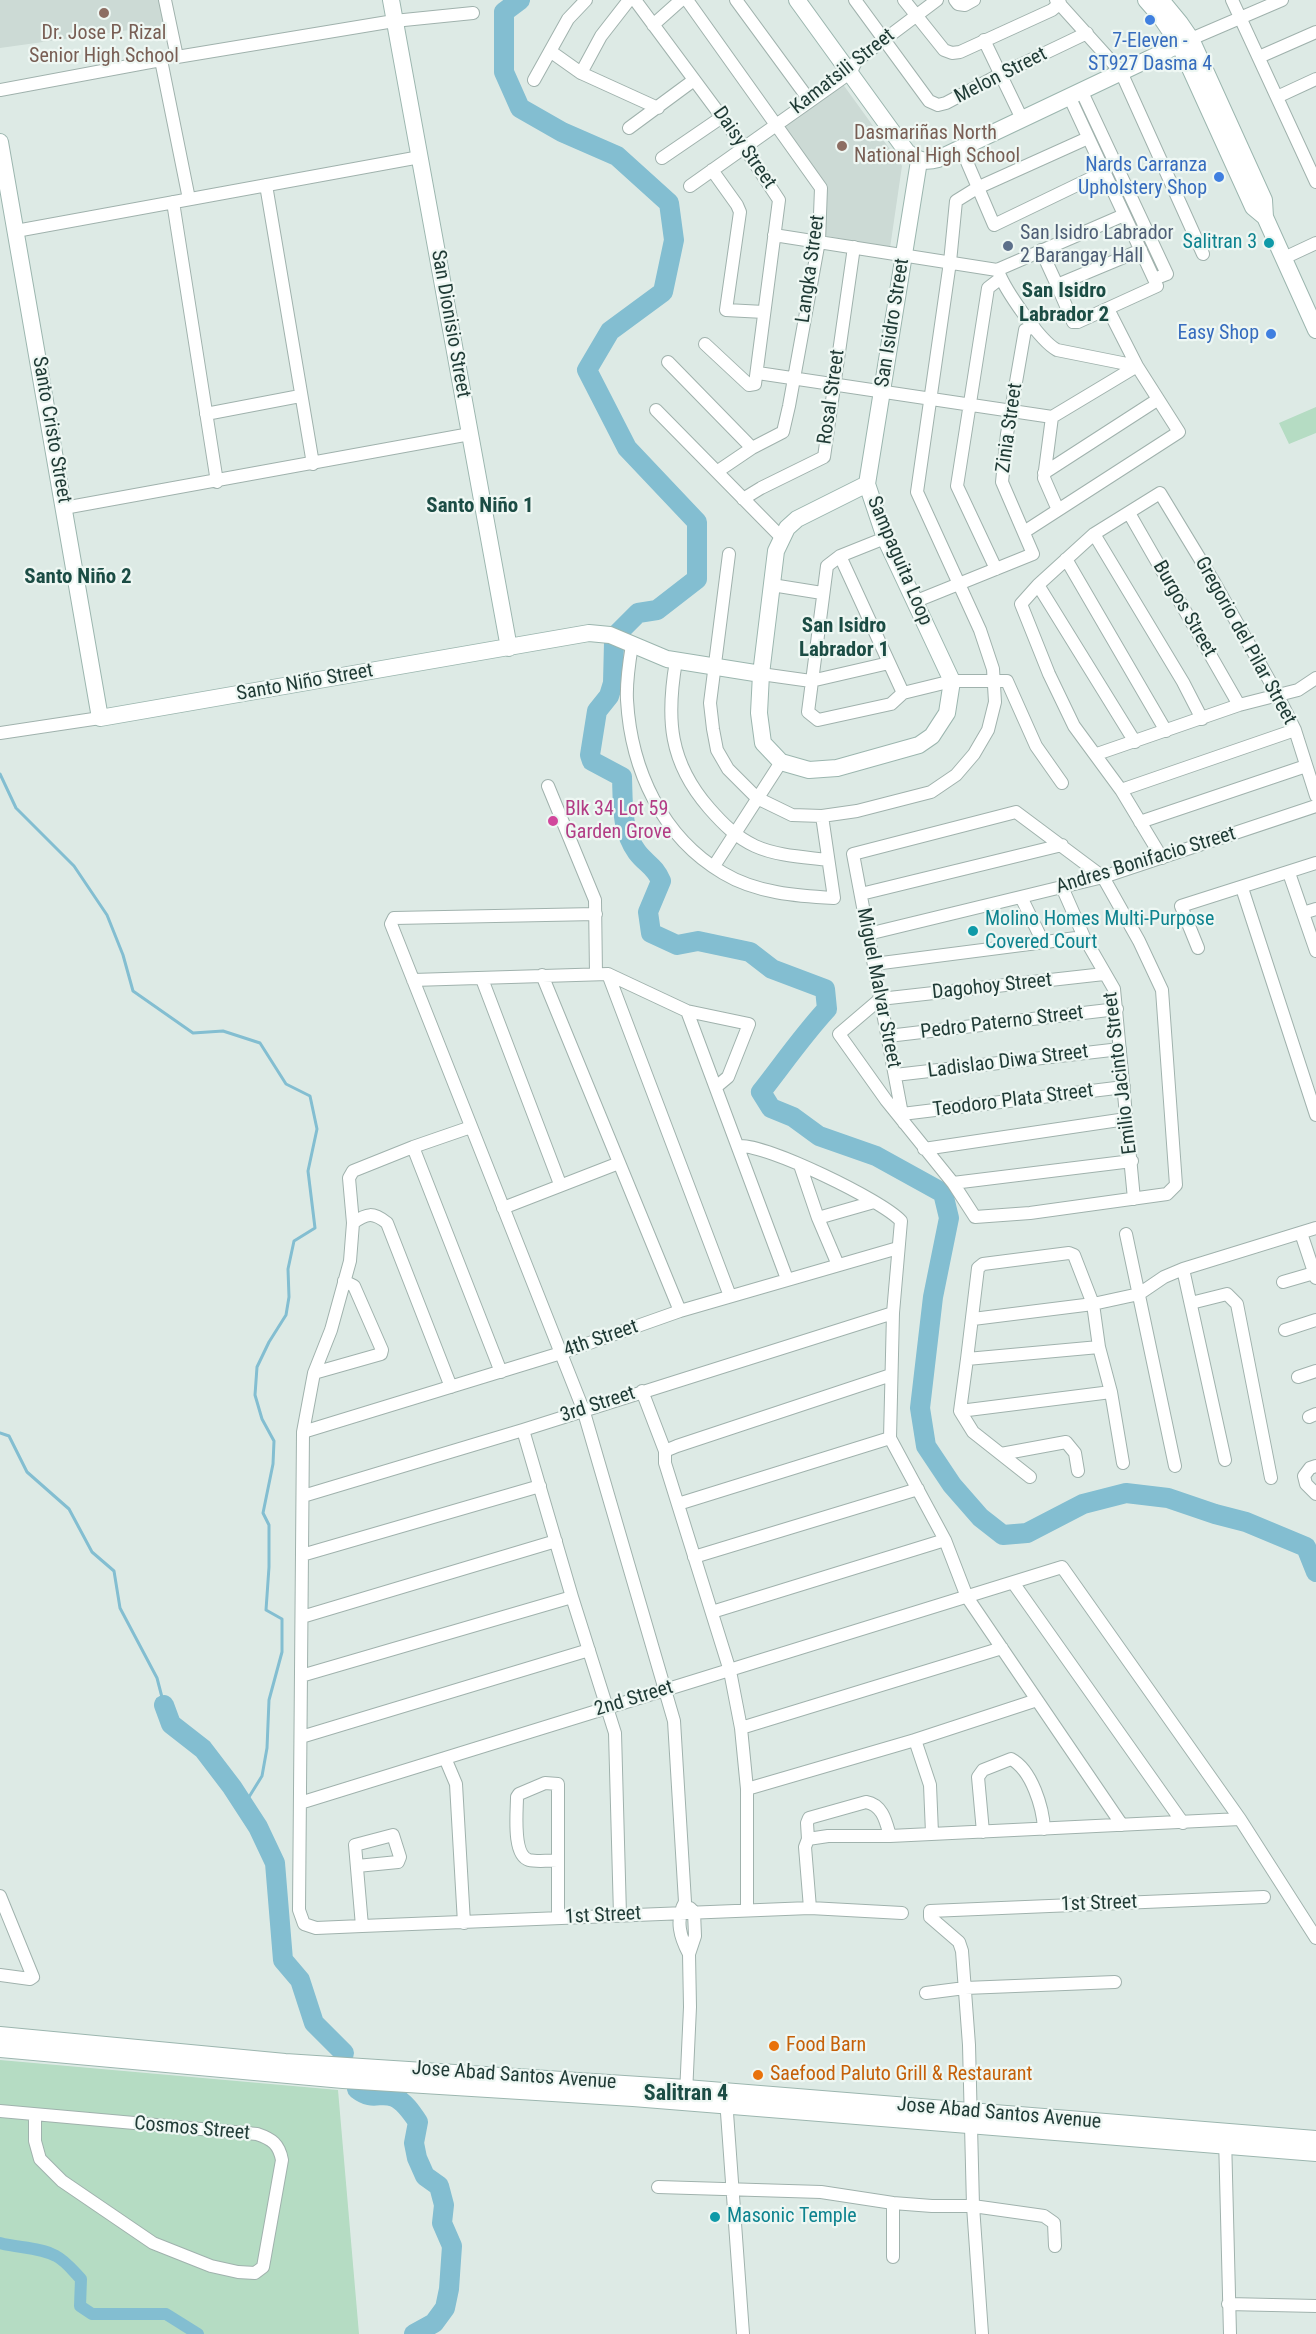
<!DOCTYPE html>
<html>
<head>
<meta charset="utf-8">
<style>
	body { margin:0 }
	canvas { display:block; background:#ddeae5 }
</style>
</head>
<body>
<canvas width="1316" height="2334"></canvas>
<script>
const ctx = document.querySelector('canvas').getContext('2d');
ctx.lineJoin = 'round';
function fill(path, color) {
  ctx.fillStyle = color;
  ctx.fill(path, 'evenodd');
}
function strokePath(path, color, width, dash) {
  ctx.strokeStyle = color;
  ctx.lineWidth = width;
  ctx.lineCap = dash ? 'butt' : 'round';
  ctx.setLineDash(dash || []);
  ctx.stroke(path);
}
function write(font, color, halo, rows, align = 'center') {
  ctx.font = font + ' "Roboto Condensed",sans-serif';
  ctx.lineWidth = 4.5;
  ctx.setLineDash([]);
  ctx.textBaseline = 'middle';
  ctx.strokeStyle = halo;
  ctx.fillStyle = color;
  for (const [text, x, y, turn = 0] of rows) {
    ctx.save();
    ctx.translate(x, y);
    ctx.rotate((+turn || 0) * Math.PI / 180);
    ctx.textAlign = isNaN(turn) ? turn : align;
    if (halo) ctx.strokeText(text, 0, 0);
    ctx.fillText(text, 0, 0);
    ctx.restore();
  }
}
fill(new Path2D(`
	M0,0H160L165,25L0,48Z
	M842,83L902,166L890,248L822,235L828,186L782,125Z`), '#ccdad5');
fill(new Path2D(`
	M1316,407V433L1289,444L1279,423Z
	M0,2060L338,2090L359,2334H0Z`), '#b5dcc3');
strokePath(new Path2D(`
	M0,774L16,808L74,866L107,915L123,955L133,991L193,1033L223,1031L260,1043L286,1084L310,1096L317,1129L308,1171L315,1228L294,1241L288,1269L289,1297L286,1315L269,1342L257,1367L255,1395L262,1419L274,1441L273,1464L263,1513L269,1525V1567L266,1610L282,1619V1652L269,1700L267,1748L262,1776L244,1805
	M0,1433L9,1436L27,1472L69,1509L92,1552L114,1571L120,1608L157,1678L164,1705`), '#83bed1', 3);
strokePath(new Path2D(`
	M0,2243C18,2248 40,2247 56,2256C66,2261 74,2272 81,2279L80,2306L92,2314H166L198,2334`), '#83bed1', 12);
strokePath(new Path2D(`
	M520,0L504,12V72L520,108L562,132L617,156L669,203L674,240L663,292L610,331L587,370L627,448L697,522V579L657,610L638,613L618,633L614,642L613,683L609,696L597,711L590,755L592,761L622,777C623,803 621,830 637,852C646,864 655,866 661,881L648,912L651,933L677,945L698,941L750,952L772,969L825,989L827,1009C803,1035 783,1064 761,1092L771,1108L793,1117L819,1136L876,1156L943,1193L949,1218L933,1297L920,1408L926,1446L952,1485L980,1517L1003,1535L1027,1533L1083,1504L1126,1493L1168,1498L1215,1514L1246,1522L1306,1547L1316,1572
	M164,1705L171,1724L203,1749L232,1787L258,1827L275,1863L283,1960L300,1980L314,2023L344,2053
	M357,2089C374,2102 379,2091 394,2097C404,2101 412,2113 418,2122L414,2143L417,2158L425,2176L439,2186L444,2205L442,2223L452,2246L449,2289L445,2308L434,2323L414,2334`), '#83bed1', 20);
const street = new Path2D(`
	M165,0L177,57L394,21L473,13
	M635,0L744,147L779,200L755,384L749,385L705,344
	M687,0L821,188L819,241L789,406L783,432L752,448L718,471
	M736,0L810,101
	M855,0L929,101L938,105L946,103L999,75L1087,33
	M904,0L944,50L952,53L960,52L1052,10L1060,3
	M955,0L958,4L965,5L974,0
	M1056,0L1121,72L1203,254
	M1232,0L1316,182
	M653,25L681,0
	M1191,39L1282,0
	M984,40L1022,119
	M550,51L581,73L658,108
	M1259,57L1316,32
	M581,73L601,36L629,0
	M534,80L568,19L586,0
	M0,90L161,60L189,199
	M1081,90L1167,274L1154,279
	M1069,96L1154,279L1157,286L1078,322H1073L1057,285L1141,250
	M1277,97L1316,79
	M629,128L694,80
	M961,148L994,225L1104,172
	M662,158L722,117
	M712,170L737,205L740,212L726,310L764,312
	M266,185L313,464
	M690,186L851,72L856,61L937,0
	M173,202L217,482
	M16,231L420,157
	M774,235L997,270
	M1041,250L1057,285
	M1284,258L1316,243
	M997,270L1124,215
	M998,271C1005,290 1040,341 1057,350L1137,366
	M668,362L752,448
	M758,373L1052,417L1137,366
	M656,410L782,538
	M206,414L300,396
	M1052,417L1044,478L1058,510
	M1044,473L1157,400
	M743,499L761,488L824,457L854,247
	M64,508L470,434
	M1129,513L1239,705
	M1024,532L1179,432L1137,366L1108,309
	M1094,534L1183,682L1202,719
	M885,538L840,556L827,566L808,712L818,720L891,704L903,693L952,681H1007L1036,746L1062,783
	M729,554L710,703L713,729L717,750L728,769L757,798L792,815L822,816L857,811L931,792L956,775L974,754L988,730L995,702L993,669L980,630L917,492L950,262L956,201L977,188L1088,138
	M840,556L903,693
	M1066,559L1166,731
	M996,569L957,486L988,288L1001,278
	M772,585L822,593
	M1038,585L1135,742
	M914,602L1033,554L1002,482L1007,434L1025,330L1034,327
	M632,645C629,663 626,682 627,700C631,770 662,837 723,873C756,893 797,896 834,898L822,816
	M676,661C666,719 669,762 709,808C723,824 736,837 755,846C777,856 804,857 828,860
	M761,674L811,681L889,663
	M0,733L100,718
	M1097,754L1239,705L1298,690L1316,678
	M548,786L595,900L596,974
	M1121,790L1295,730
	M1140,822L1306,766
	M1162,858L1121,790L1074,726L1049,674L1021,604L1038,585L1094,534L1160,493L1214,582L1277,694L1295,730L1316,796
	M714,866L781,762
	M1289,873L1316,951
	M1062,887L1084,937L1114,989L1134,1199
	M1242,888L1316,1115
	M861,894L1062,845
	M1021,897L1043,942
	M1303,913L1316,909
	M596,914L394,918L391,924L583,1409L665,1690L674,1721L685,1902C675,1920 680,1937 689,1954
	M868,934L1103,877L1316,806
	M1198,948L1181,906L1316,863
	M874,964L1084,937
	M608,974L730,1296
	M542,975L680,1311
	M482,979L560,1184
	M413,980L608,974L687,1011L749,1024L728,1077L716,1087
	M687,1011L787,1279
	M888,1036L1117,1009
	M895,1075L1120,1049
	M902,1114L1124,1087
	M904,1123L902,1114C886,1027 869,941 853,854L1016,812L1103,877L1139,941L1162,990L1176,1185L1167,1194L1030,1213L975,1217L953,1183L886,1100L839,1034L880,999L1104,974
	M471,1127L413,1147L353,1171L349,1178L353,1223L350,1261L331,1330L314,1373L303,1432L299,1910L304,1924L316,1928L362,1926L810,1908L902,1913
	M739,1146C766,1144 882,1200 901,1221L893,1313L890,1438L945,1540L967,1597L1122,1825
	M413,1147L501,1372
	M924,1149L1126,1119
	M800,1165L818,1218L838,1265
	M953,1183L1132,1161
	M503,1208L619,1163
	M818,1218L874,1202
	M353,1223C367,1213 373,1212 387,1223L451,1387
	M1301,1233L1316,1278
	M1126,1234L1175,1466
	M1183,1269L1225,1460
	M1283,1282L1314,1273
	M1191,1303L1227,1294L1237,1304L1271,1478
	M973,1319L1093,1304L1139,1294L1164,1277L1183,1269L1316,1228
	M1285,1330L1316,1320
	M1099,1347L967,1359L978,1268L983,1264L1069,1253L1074,1255L1093,1304L1099,1347L1111,1392L1123,1463
	M967,1359L960,1411L973,1432L1030,1477
	M314,1373L381,1354L382,1350L354,1286L344,1281
	M1298,1377L1316,1371
	M642,1391L665,1451V1463L730,1671L741,1728L747,1789V1910
	M960,1411L1111,1392
	M1309,1417L1316,1414
	M523,1430L572,1597L615,1733L620,1915
	M303,1432L561,1353L680,1311L898,1248
	M665,1451L677,1446L891,1375
	M1001,1454L1066,1442L1075,1453L1078,1471
	M1316,1466L1310,1468L1304,1476L1306,1484L1316,1494
	M303,1496L523,1430L893,1313
	M678,1504L890,1438
	M302,1555L540,1486
	M694,1557L918,1489
	M1014,1584L1183,1823
	M712,1612L945,1540
	M302,1617L556,1541
	M301,1676L572,1597
	M741,1728L1002,1648
	M301,1737L589,1650
	M915,1740L930,1785L932,1833
	M445,1758L456,1784L464,1923
	M747,1789L915,1740L1037,1700
	M300,1803L1062,1567L1240,1819L1316,1938
	M983,1832L978,1777L983,1770L1011,1759C1032,1770 1043,1808 1044,1829
	M808,1839L807,1823L809,1818L866,1802C883,1805 886,1822 890,1836
	M357,1866L398,1862L400,1857L393,1835L355,1845L362,1926
	M0,1896L33,1977L30,1979L0,1975
	M810,1908L805,1847L808,1839L828,1836H890L1240,1819
	M558,1918V1784L545,1783L519,1794L517,1797C517,1812 512,1855 529,1860C537,1862 549,1860 558,1861
	M926,1993L965,1988L1115,1982
	M686,2094L690,2007L689,1954L695,1936L694,1912L690,1908
	M726,2099L743,2334
	M0,2111L257,2134C272,2139 279,2144 282,2160L263,2267L255,2273L238,2272L211,2266L153,2243L62,2181L40,2159L35,2141V2115
	M1225,2137L1230,2334
	M658,2187L821,2192L893,2203L932,2206H973L1044,2216L1054,2223L1055,2246
	M893,2203V2257
	M1228,2304L1316,2306
	M982,2334L973,2206L969,2045L962,1951L959,1942L930,1917V1911L1264,1897`);
const secondary = new Path2D(`
	M391,0L509,648
	M797,0L907,152C918,160 924,163 938,159L1191,39
	M1146,0L1160,16L1179,44L1253,207L1265,217
	M1161,0L1180,23L1191,39L1264,200L1265,217L1316,330
	M0,142L100,718L589,633L610,635L667,659L761,674
	M867,484L797,519L787,528L776,551L761,674L759,713L763,743L781,762L809,770L837,768L919,745L932,736L947,713L952,681L885,538L867,484L919,161
	M0,2035L285,2062L686,2088L1316,2139
	M0,2049L343,2080L633,2098L1316,2153`);
strokePath(street, '#a0b2ad', 14);
strokePath(secondary, '#9cb6af', 18);
strokePath(street, '#fff', 12);
strokePath(secondary, '#fff', 16);
for (const [x, y, r, color] of [
	[104,13,6,"#8d6e63"],
	[1150,20,6,"#3f7fe0"],
	[842,146,6,"#8d6e63"],
	[1219,177,6,"#3f7fe0"],
	[1269,243,6,"#0f9aa8"],
	[1008,246,6,"#5c6f8a"],
	[1271,334,6,"#3f7fe0"],
	[553,821,6,"#d1479c"],
	[973,931,6,"#0f9aa8"],
	[774,2046,6,"#e8710a"],
	[758,2075,6,"#e8710a"],
	[715,2217,6,"#0f9aa8"]
]) {
  const dot = new Path2D();
  dot.arc(x, y, r, 0, 2 * Math.PI);
  ctx.fillStyle = color;
  ctx.fill(dot);
  strokePath(dot, '#eef7f3', 2);
}
write('20px', '#785e54', '#eef7f3', [
	["Dr. Jose P. Rizal",104,34],
	["Senior High School",104,57],
	["Dasmariñas North",854,134,"left"],
	["National High School",854,157,"left"]
]);
write('20px', '#366cbe', '#eef7f3', [
	["7-Eleven -",1150,42,"center"],
	["ST927 Dasma 4",1150,65,"center"],
	["Nards Carranza",1207,166],
	["Upholstery Shop",1207,189],
	["Easy Shop",1259,334]
], 'right');
write('20px', '#1f3a35', '#eef7f3', [
	["Kamatsili Street",843,72,-38],
	["Melon Street",1001,76,-27],
	["Daisy Street",744,148,55],
	["Langka Street",811,269,-82],
	["San Isidro Street",893,323,-81],
	["San Dionisio Street",450,324,80],
	["Rosal Street",832,397,-82],
	["Zinia Street",1010,428,-82],
	["Santo Cristo Street",51,430,80],
	["Sampaguita Loop",899,561,67],
	["Burgos Street",1184,609,60],
	["Gregorio del Pilar Street",1245,641,61],
	["Santo Niño Street",305,683,-10],
	["Andres Bonifacio Street",1146,861,-17],
	["Dagohoy Street",992,987,-6],
	["Miguel Malvar Street",878,988,79],
	["Pedro Paterno Street",1002,1023,-7],
	["Ladislao Diwa Street",1008,1062,-7],
	["Emilio Jacinto Street",1121,1073,-97],
	["Teodoro Plata Street",1013,1101,-7],
	["4th Street",601,1339,-19],
	["3rd Street",598,1405,-18],
	["2nd Street",634,1699,-17],
	["1st Street",1099,1904,-2],
	["1st Street",603,1916,-3],
	["Jose Abad Santos Avenue",514,2076,4],
	["Jose Abad Santos Avenue",999,2114,5],
	["Cosmos Street",192,2129,5]
]);
write('20px', '#4e5e75', '#eef7f3', [
	["San Isidro Labrador",1020,234],
	["2 Barangay Hall",1020,257]
], 'left');
write('20px', '#0d838f', '#eef7f3', [
	["Salitran 3",1257,243,"right"],
	["Molino Homes Multi-Purpose",985,920],
	["Covered Court",985,943],
	["Masonic Temple",727,2217]
], 'left');
write('20px', '#b23c85', '#eef7f3', [
	["Blk 34 Lot 59",565,810],
	["Garden Grove",565,833]
], 'left');
write('20px', '#c56008', '#eef7f3', [
	["Food Barn",786,2046],
	["Saefood Paluto Grill & Restaurant",770,2075]
], 'left');
write('bold 21px', '#1b4c44', '#eef7f3', [
	["San Isidro",1064,292],
	["Labrador 2",1064,316],
	["Santo Niño 1",480,507],
	["Santo Niño 2",78,578],
	["San Isidro",844,627],
	["Labrador 1",844,651]
]);
write('bold 22px', '#1b4c44', '#eef7f3', [
	["Salitran 4",686,2094]
]);
</script>
</body>
</html>
